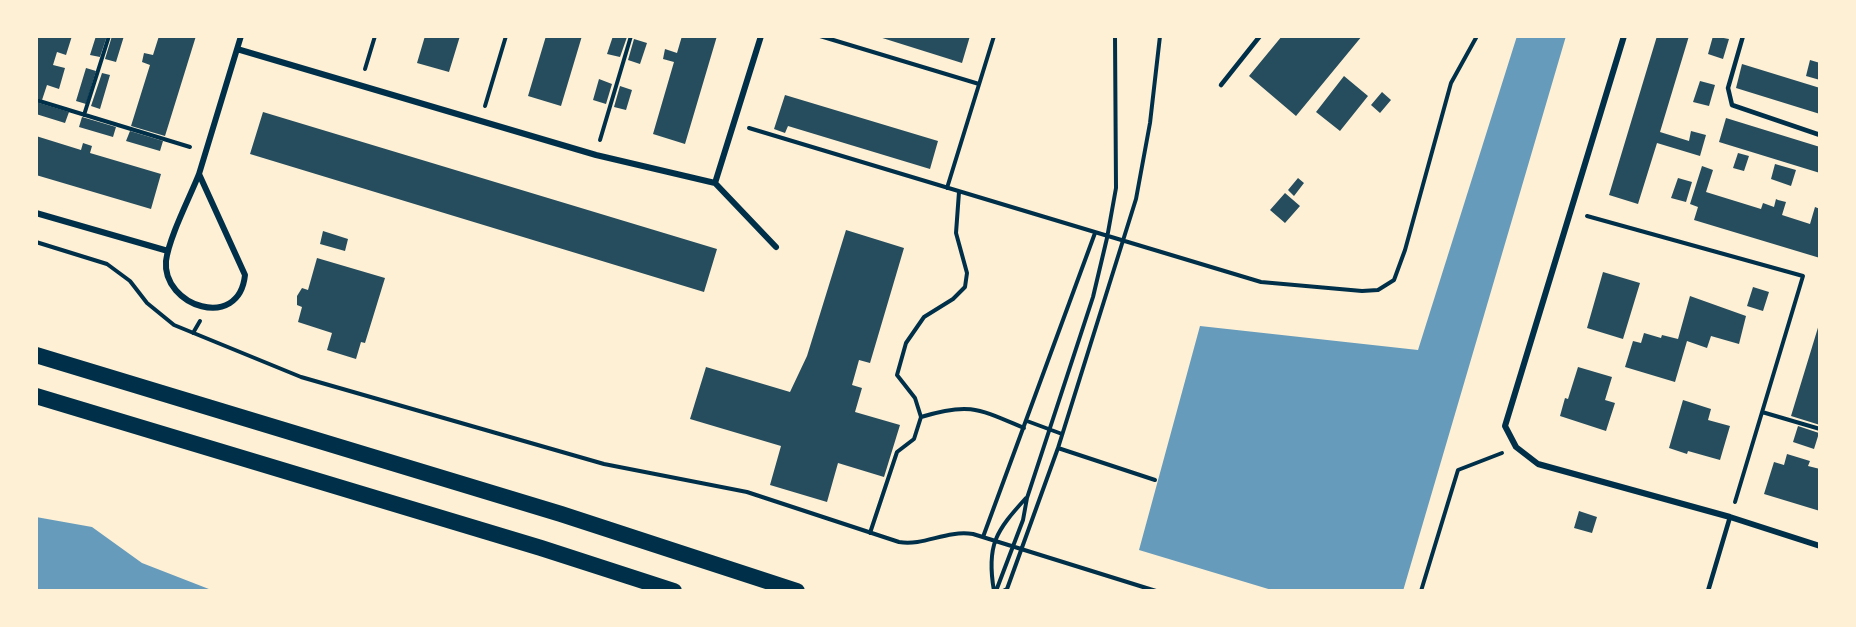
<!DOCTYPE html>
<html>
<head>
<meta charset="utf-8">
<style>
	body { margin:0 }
	#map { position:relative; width:1856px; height:627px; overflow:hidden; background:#fdf0d5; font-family:"Source Sans 3",sans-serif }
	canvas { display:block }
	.frame { position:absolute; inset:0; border:38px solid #fdf0d5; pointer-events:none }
</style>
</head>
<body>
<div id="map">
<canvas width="1856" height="627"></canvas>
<div class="frame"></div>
</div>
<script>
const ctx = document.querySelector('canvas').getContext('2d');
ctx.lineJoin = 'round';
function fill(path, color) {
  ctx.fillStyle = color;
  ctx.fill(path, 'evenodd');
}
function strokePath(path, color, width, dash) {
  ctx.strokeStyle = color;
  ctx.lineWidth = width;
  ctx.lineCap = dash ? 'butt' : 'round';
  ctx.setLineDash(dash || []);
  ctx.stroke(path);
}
fill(new Path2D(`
	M1517,36H1566L1403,591H1275L1139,550L1200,326L1418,350Z
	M36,517L92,527L142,563L214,591H36Z`), '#669bbc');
fill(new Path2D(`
	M36,36H72L66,55L57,52L53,65L65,68L59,89L47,85L42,100L36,98Z
	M96,36H107L100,57L90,55Z
	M112,36H124L116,62L105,59Z
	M159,36H196L165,136L131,126L150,65L142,62L144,53L153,55Z
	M425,36H460L449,72L417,63Z
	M546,36H582L561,106L528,96Z
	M613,36L627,37L620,57L607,54Z
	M682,36H717L685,144L653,134L674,62L663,59L665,49L677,53Z
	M876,36H970L962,63Z
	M1282,36H1362L1296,116L1249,76Z
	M1657,36H1689L1660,132L1689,141L1691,131L1706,135L1700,156L1657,143L1638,204L1609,195Z
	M1713,36L1729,39L1723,59L1708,54Z
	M634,39L647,43L640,64L628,60Z
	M1810,60L1820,63V80L1806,76Z
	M1742,64L1820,88V114L1736,88Z
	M86,68L96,71L86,104L76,101Z
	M102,73L110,75L100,109L91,106Z
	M1344,76L1368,96L1340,131L1316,112Z
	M599,79L612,84L606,104L593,100Z
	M1700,81L1715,85L1709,106L1693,102Z
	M620,86L632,90L626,110L614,107Z
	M1382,92L1391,100L1380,113L1371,105Z
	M785,95L938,141L930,169L788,126L785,133L774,129Z
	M36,102L69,112L65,123L36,114Z
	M263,112L717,249L704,292L250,154Z
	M82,117L116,127L113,137L79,127Z
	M1726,118L1820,147V173L1719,142Z
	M130,131L163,141L160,151L126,141Z
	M36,136L81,150L83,143L92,146L90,153L161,174L151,209L36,175Z
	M1738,153L1749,156L1744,171L1733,168Z
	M1775,164L1796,170L1791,186L1771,179Z
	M1702,166L1713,170L1706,192L1761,209L1763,203L1774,207L1776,199L1778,200L1786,202L1782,215L1810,224L1815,207L1820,209V258L1694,220L1698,207L1690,204Z
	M1298,178L1304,183L1294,196L1288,190Z
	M1678,178L1692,182L1686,202L1671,198Z
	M1285,193L1300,206L1285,223L1270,210Z
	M846,230L904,248L870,363L859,360L852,385L862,388L855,412L900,425L884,477L838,463L827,502L770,485L781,446L690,419L706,367L790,392L807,356Z
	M323,231L348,239L345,251L320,244Z
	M317,258L385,278L365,343L361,342L356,359L327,350L332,333L298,322L302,307L297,305V296L302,288L308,290Z
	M1603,272L1640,283L1623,339L1587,328Z
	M1753,287L1769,292L1763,311L1747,306Z
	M1690,296L1746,316L1739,344L1711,336L1707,348L1687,341L1675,382L1625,367L1633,341L1641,343L1644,333L1661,338L1662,335L1678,339Z
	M1820,321V425L1791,416Z
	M1578,367L1612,377L1605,400L1615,403L1606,431L1560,416L1565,398L1568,399Z
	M1683,400L1711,409L1708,420L1730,426L1720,460L1688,451L1687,454L1669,448Z
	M1798,426L1819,433L1814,449L1793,442Z
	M1787,454L1810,461L1808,466L1820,469V511L1764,494L1774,462L1784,465Z
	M1579,511L1597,517L1592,533L1574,528Z`), '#264d5e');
strokePath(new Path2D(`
	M820,36L979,84
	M365,69L375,36
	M36,100L190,147
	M485,106L506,36
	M84,115L109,36
	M749,128L1261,282L1362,291L1378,290L1394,280L1405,250L1451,83L1477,36
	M600,140L631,36
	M947,188L994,36
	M1587,216L1803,276L1735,502
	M36,242L107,264L130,281L147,303L174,325L301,377L604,464L747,492L899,542C925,546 945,530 973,534L1156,591
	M193,333L200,321
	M1762,412L1820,429
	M921,417C970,402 979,409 1024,428
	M1027,421L1062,434
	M1058,448L1155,480
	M870,533L897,452L914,439L921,417L915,398L897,375L906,343L924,317L953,299L965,287L967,273L956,233L959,192
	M983,537L1095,233
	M994,591C986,545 996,531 1026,498
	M996,591L1023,520L1027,498L1093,297L1107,238L1116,188L1115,36
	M1003,591L1007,589L1058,448L1136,199L1150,123L1160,36
	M1421,591L1458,470L1502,453`), '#003049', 4);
strokePath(new Path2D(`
	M1743,36L1728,88L1732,105L1820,135
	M1221,85L1260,36
	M1708,591L1730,517`), '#003049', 4.5);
strokePath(new Path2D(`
	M1624,36L1505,426L1516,447L1538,464L1730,517L1820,546
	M237,49L596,155L715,183L776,247
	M199,174L245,275C239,332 162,306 166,261C169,237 190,197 199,174Z
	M199,174L241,36
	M715,183L761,36
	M36,213L168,251`), '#003049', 6);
strokePath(new Path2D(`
	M36,355L561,514L797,591
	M36,396L541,548L674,591`), '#003049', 16);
</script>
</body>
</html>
